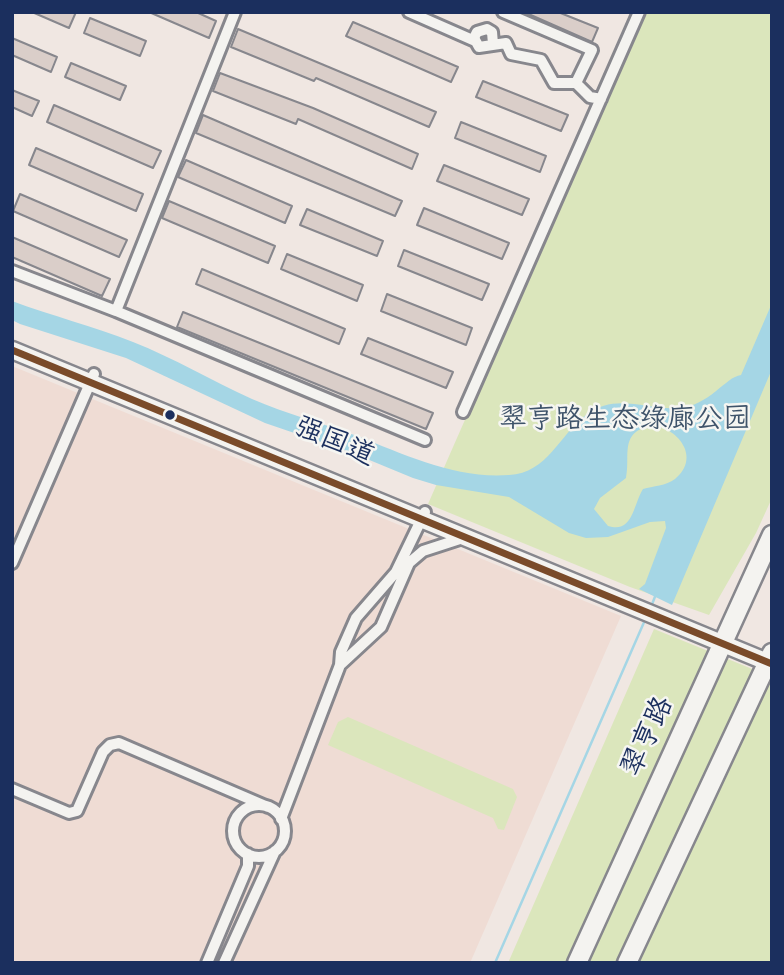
<!DOCTYPE html>
<html>
<head>
<meta charset="utf-8">
<style>
	body { margin:0 }
	#map { position:relative; width:784px; height:975px; overflow:hidden; background:#f0e7e2; font-family:Dekko,sans-serif }
	canvas { display:block }
	.frame { position:absolute; inset:0; border:14px solid #1b2f5e; pointer-events:none }
</style>
</head>
<body>
<div id="map">
<canvas width="784" height="975"></canvas>
<div class="frame"></div>
</div>
<script>
const ctx = document.querySelector('canvas').getContext('2d');
ctx.lineJoin = 'round';
function fill(path, color) {
  ctx.fillStyle = color;
  ctx.fill(path, 'evenodd');
}
function strokePath(path, color, width, dash) {
  ctx.strokeStyle = color;
  ctx.lineWidth = width;
  ctx.lineCap = dash ? 'butt' : 'round';
  ctx.setLineDash(dash || []);
  ctx.stroke(path);
}
function write(font, color, halo, rows, align = 'center') {
  ctx.font = font + ' Dekko,"LXGW WenKai TC",sans-serif';
  ctx.lineWidth = 5;
  ctx.setLineDash([]);
  ctx.textBaseline = 'middle';
  ctx.strokeStyle = halo;
  ctx.fillStyle = color;
  for (const [text, x, y, turn = 0] of rows) {
    ctx.save();
    ctx.translate(x, y);
    ctx.rotate((+turn || 0) * Math.PI / 180);
    ctx.textAlign = isNaN(turn) ? turn : align;
    if (halo) ctx.strokeText(text, 0, 0);
    ctx.fillText(text, 0, 0);
    ctx.restore();
  }
}
fill(new Path2D(`
	M12,366L621,616L470,963H12Z`), '#efdcd4');
fill(new Path2D(`
	M644,12H772V498L756,533L709,615L630,587L428,504Z
	M654,629L772,677V963H508Z
	M348,717L513,789L517,797L504,830L498,829L493,818L328,745L338,722Z`), '#dbe6bc');
fill(new Path2D(`
	M12,301C52,316 93,326 133,342C174,358 212,381 252,399C286,414 322,423 357,436C406,455 455,479 509,475C548,473 559,435 586,415C616,392 645,410 678,408C710,406 725,377 741,375L772,303V369L672,605L639,589L645,584L666,528L665,521L650,522L608,537L586,538L569,533L509,497L436,485L413,478L350,452L265,423L126,358L20,324L12,320ZM653,425C679,429 701,458 675,479C666,486 653,486 643,489C633,505 633,534 608,526L594,509L600,498L626,478C631,455 618,432 653,425Z`), '#a5d6e5');
strokePath(new Path2D(`
	M651,607L656,594
	M495,963L645,620`), '#a5d6e5', 2.5);
const building = new Path2D(`
	M32,12H76L69,28Z
	M149,12H196L216,21L209,38Z
	M524,12H558L598,28L592,42Z
	M90,18L146,41L140,56L84,33Z
	M353,22L458,67L451,82L346,36Z
	M238,29L436,112L429,127L316,78L314,81L231,47Z
	M12,38L57,57L51,72L12,55Z
	M71,63L126,86L120,100L65,77Z
	M220,73L313,108L418,154L412,169L298,119L296,124L213,91Z
	M483,81L568,115L561,131L476,97Z
	M12,90L39,101L32,116L12,107Z
	M54,105L161,151L153,168L47,122Z
	M203,115L402,201L395,216L196,133Z
	M461,122L546,156L540,172L455,138Z
	M36,148L143,194L136,211L29,165Z
	M186,160L292,206L285,223L178,177Z
	M444,165L529,199L522,215L437,181Z
	M20,194L127,240L119,257L13,211Z
	M169,201L275,246L268,263L162,218Z
	M424,208L509,243L502,259L417,225Z
	M307,209L383,241L377,256L300,225Z
	M12,237L110,279L102,296L12,257Z
	M404,250L489,284L482,300L398,266Z
	M287,254L363,285L357,301L281,269Z
	M202,269L345,329L339,344L196,284Z
	M387,294L472,328L466,345L381,311Z
	M183,312L433,413L426,429L177,327Z
	M368,338L453,372L446,388L361,354Z`);
fill(building, '#dacec9');
strokePath(building, '#87878d', 2);
const street = new Path2D(`
	M235,12L116,311L425,440
	M409,12L475,41
	M493,44L492,32L487,29L477,32L474,38L479,47L506,43L511,54L541,60L554,83H576L592,50L503,12
	M576,83L590,97L601,99
	M12,271L116,311
	M463,412L639,12
	M12,563L94,374
	M340,665L341,652L356,618L396,572L425,512
	M12,789L69,813L77,811L103,752L110,745L119,743L268,807
	M233 831a26 26 0 1 1 52 0a26 26 0 1 1-52 0Z
	M281,819L340,665L381,627L409,563L423,551L463,538
	M207,963L248,866V854
	M224,963L275,851`);
const secondary = new Path2D(`
	M12,350L772,664`);
const primary = new Path2D(`
	M577,963L772,535
	M627,963L772,653`);
strokePath(street, '#87878d', 16);
strokePath(secondary, '#87878d', 21);
strokePath(primary, '#87878d', 23);
strokePath(street, '#f4f3f0', 10);
strokePath(secondary, '#f4f3f0', 16);
strokePath(primary, '#f4f3f0', 18);
strokePath(new Path2D(`
	M12,350L772,664`), '#7a4b2a', 7);
for (const [x, y, r, color] of [
	[170,415,6,"#1b2f5e"]
]) {
  const dot = new Path2D();
  dot.arc(x, y, r, 0, 2 * Math.PI);
  ctx.fillStyle = color;
  ctx.fill(dot);
  strokePath(dot, '#f6f6f2', 2.5);
}
write('28px', '#3e536a', '#f6f6f2', [
	["翠亨路生态绿廊公园",625,423]
]);
write('28px', '#1b2f5e', '#f6f6f2', [
	["强国道",333,445,23],
	["翠亨路",651,738,-65]
]);
</script>
</body>
</html>
